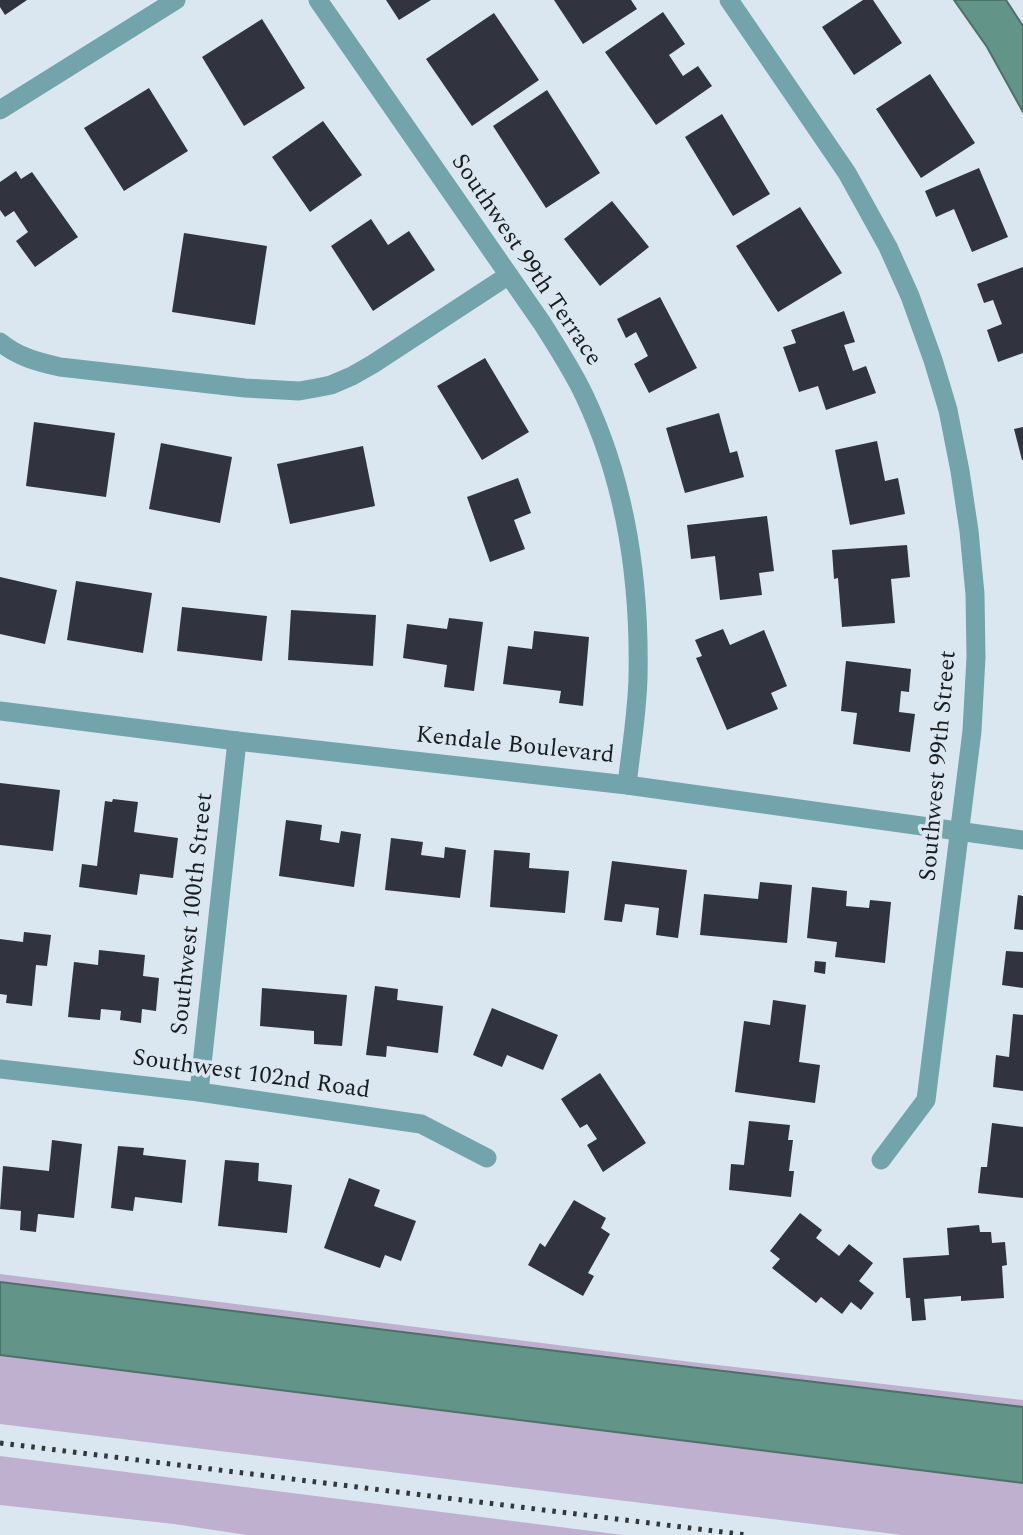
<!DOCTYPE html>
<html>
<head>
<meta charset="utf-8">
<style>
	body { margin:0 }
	canvas { display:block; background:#dae6f0 }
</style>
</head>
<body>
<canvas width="1023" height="1535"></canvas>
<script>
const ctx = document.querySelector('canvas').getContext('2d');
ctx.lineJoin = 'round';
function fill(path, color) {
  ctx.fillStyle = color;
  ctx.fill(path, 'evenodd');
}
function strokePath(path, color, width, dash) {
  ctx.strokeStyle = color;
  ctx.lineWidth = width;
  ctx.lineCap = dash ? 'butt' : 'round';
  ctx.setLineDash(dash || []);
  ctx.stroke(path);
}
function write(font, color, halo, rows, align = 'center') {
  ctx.font = font + ' Spectral,serif';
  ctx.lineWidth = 7;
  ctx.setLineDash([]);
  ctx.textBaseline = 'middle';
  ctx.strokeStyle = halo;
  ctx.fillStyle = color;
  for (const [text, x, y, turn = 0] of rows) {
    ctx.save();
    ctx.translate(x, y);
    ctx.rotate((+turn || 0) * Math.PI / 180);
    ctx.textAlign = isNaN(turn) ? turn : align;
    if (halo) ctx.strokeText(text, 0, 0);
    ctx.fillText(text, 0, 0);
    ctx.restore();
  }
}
fill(new Path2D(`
	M0,1274L691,1362L1023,1400V1407L507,1345L0,1282Z
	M0,1355L1023,1483V1535H902L0,1424Z
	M0,1456L623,1535H247L174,1524L0,1505Z`), '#c0b0d0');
const water = new Path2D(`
	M954,0H1006L1023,26V112L987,47Z
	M0,1282L507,1345L1023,1407V1483L0,1355Z`);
fill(water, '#629587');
strokePath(water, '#4c7168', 2);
fill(new Path2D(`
	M0,0H27L5,15L0,7Z
	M386,0H431L399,20Z
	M554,0H631L637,9L583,44Z
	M863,0H873L902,43L854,75L822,27Z
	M663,12L685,44L669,55L683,76L698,66L712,86L656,125L605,52Z
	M494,13L539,80L472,126L426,59Z
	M262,19L305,88L244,126L202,57Z
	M930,74L975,143L921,178L876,109Z
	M149,88L188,151L124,191L84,128Z
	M547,90L600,173L546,208L493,126Z
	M722,114L770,194L733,216L685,137Z
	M323,121L362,175L310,212L272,157Z
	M979,168L1008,237L972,252L954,209L936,217L925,191Z
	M16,171L21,179L32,172L78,237L35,267L16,241L28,232L14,211L5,217L0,210V182Z
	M612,201L649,247L600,286L564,239Z
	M800,207L842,273L778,312L736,246Z
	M371,219L388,245L409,231L435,270L373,311L331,246Z
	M184,233L267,246L255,325L172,312Z
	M1023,267V353L998,362L987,330L1002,324L993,300L984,303L977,284Z
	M660,297L697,368L649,393L634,364L648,356L636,332L626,338L617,319Z
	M844,311L855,342L844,345L853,371L866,366L876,393L826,410L818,386L799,392L783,347L796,343L791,330Z
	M485,358L529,432L482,460L437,386Z
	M719,413L730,453L737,451L744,477L685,493L666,428Z
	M34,422L115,433L106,497L26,486Z
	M1023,427V460H1022L1014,429Z
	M877,441L885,481L898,478L905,514L850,525L835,450Z
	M161,443L232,457L220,523L149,509Z
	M363,446L375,506L290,524L277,464Z
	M518,478L531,513L514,520L525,549L490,562L467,497Z
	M767,516L774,571L759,573L762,595L720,600L715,556L691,559L687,525Z
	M907,545L910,577L891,579L895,623L842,627L838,578L834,579L832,550Z
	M0,577L57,590L45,644L0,634Z
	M76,581L152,593L143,653L67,640Z
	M182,607L267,616L262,661L177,651Z
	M291,610L376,615L373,666L288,660Z
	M449,618L483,622L474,691L444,687L447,665L403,658L407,624L447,629Z
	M723,629L730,645L764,630L787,686L771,693L778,709L727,730L696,658L702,656L695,640Z
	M534,631L589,637L583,706L559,703L561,691L503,684L508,646L532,649Z
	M846,661L911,669L909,692L901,691L899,712L915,714L910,752L853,744L857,713L841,711Z
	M0,783L60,790L53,851L0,845Z
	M113,799L138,802L134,832L178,838L173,878L140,874L137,895L79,887L82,864L97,866L105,801L112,802Z
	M286,820L322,825L320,840L339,843L341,831L361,834L354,887L279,876Z
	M391,838L423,842L421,855L444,858L445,847L466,850L460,898L385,890Z
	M494,850L530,853L529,868L569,871L565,913L490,907Z
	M612,861L687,870L678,938L656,935L659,908L625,904L622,922L604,920Z
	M760,882L792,885L787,943L700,935L704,894L758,899Z
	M812,887L847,891L846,906L869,908L870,900L891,902L885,963L835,957L837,942L807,938Z
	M1018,895L1023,896V930L1014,929Z
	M24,932L51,935L47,966L36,965L32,1006L6,1003L7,995L0,994V939L23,942Z
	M99,950L145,955L143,976L159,978L156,1011L142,1009L141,1023L120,1020L121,1011L101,1009L100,1020L68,1017L74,962L98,965Z
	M1006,951L1023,952V988L1002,985Z
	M815,961L826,962L825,974L814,972Z
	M375,986L398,989L397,1000L443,1006L438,1053L387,1046L386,1057L366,1055Z
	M262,988L347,995L342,1046L314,1044V1031L260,1026Z
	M773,1000L806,1005L799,1062L820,1065L815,1103L735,1092L744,1021L770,1025Z
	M492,1008L558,1035L543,1070L507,1055L502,1067L473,1055Z
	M1013,1014L1023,1015V1091L993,1087L996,1055L1009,1057Z
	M600,1073L646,1143L603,1172L587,1145L597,1139L587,1124L580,1128L561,1099Z
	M749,1121L790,1125L788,1140H793L789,1171H794L791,1197L729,1190L731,1164L744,1165Z
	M992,1123L1023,1127V1198L978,1193L981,1167H987Z
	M52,1140L82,1144L74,1218L38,1214L36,1232L20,1230L21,1211L0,1209L3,1166L49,1171Z
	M118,1146L144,1148L143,1155L186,1160L182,1203L135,1197L133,1211L111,1208Z
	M225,1160L259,1163L258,1181L292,1185L287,1233L218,1226Z
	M349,1178L380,1190L374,1206L416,1221L401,1261L385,1255L380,1268L324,1248Z
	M574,1200L606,1218L601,1228L610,1234L588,1273L594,1276L583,1296L528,1265L540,1243L545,1247Z
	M800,1213L822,1230L816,1238L839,1256L849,1244L873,1263L859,1281L874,1293L861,1310L851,1302L842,1314L821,1297L816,1303L772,1268L780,1259L770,1251Z
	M979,1225L980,1232H991L992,1243L1005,1242L1007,1265L1002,1266L1004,1298L961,1301V1296L924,1299L926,1320L912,1321L910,1298H906L903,1258L949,1255L947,1228Z`), '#31343f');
strokePath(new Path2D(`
	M318,0L542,323C557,347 573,371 585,397C626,484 640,583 638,678C637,714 631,749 627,785
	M729,0L847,173L888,247L910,296L933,360L948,410L960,471L969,531L975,594L976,657L972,731L926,1100L881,1160
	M0,110L176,0
	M0,342C18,357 38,362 60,367L245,388L299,391L316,388L331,385L352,376L373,364L509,275
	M0,1069L199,1092L421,1124L487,1158
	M199,1092L237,741`), '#73a4ac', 19);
strokePath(new Path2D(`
	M0,711L237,741L627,785L1023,840`), '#73a4ac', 19);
strokePath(new Path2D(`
	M0,1443L747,1535`), '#31373b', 5, [3.5, 7]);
write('24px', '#181d20', '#dae6f0', [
	["Southwest 99th Terrace",525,261,56],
	["Kendale Boulevard",515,747,6],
	["Southwest 99th Street",940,766,-85],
	["Southwest 100th Street",194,914,-84],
	["Southwest 102nd Road",251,1076,8]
]);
</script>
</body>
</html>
